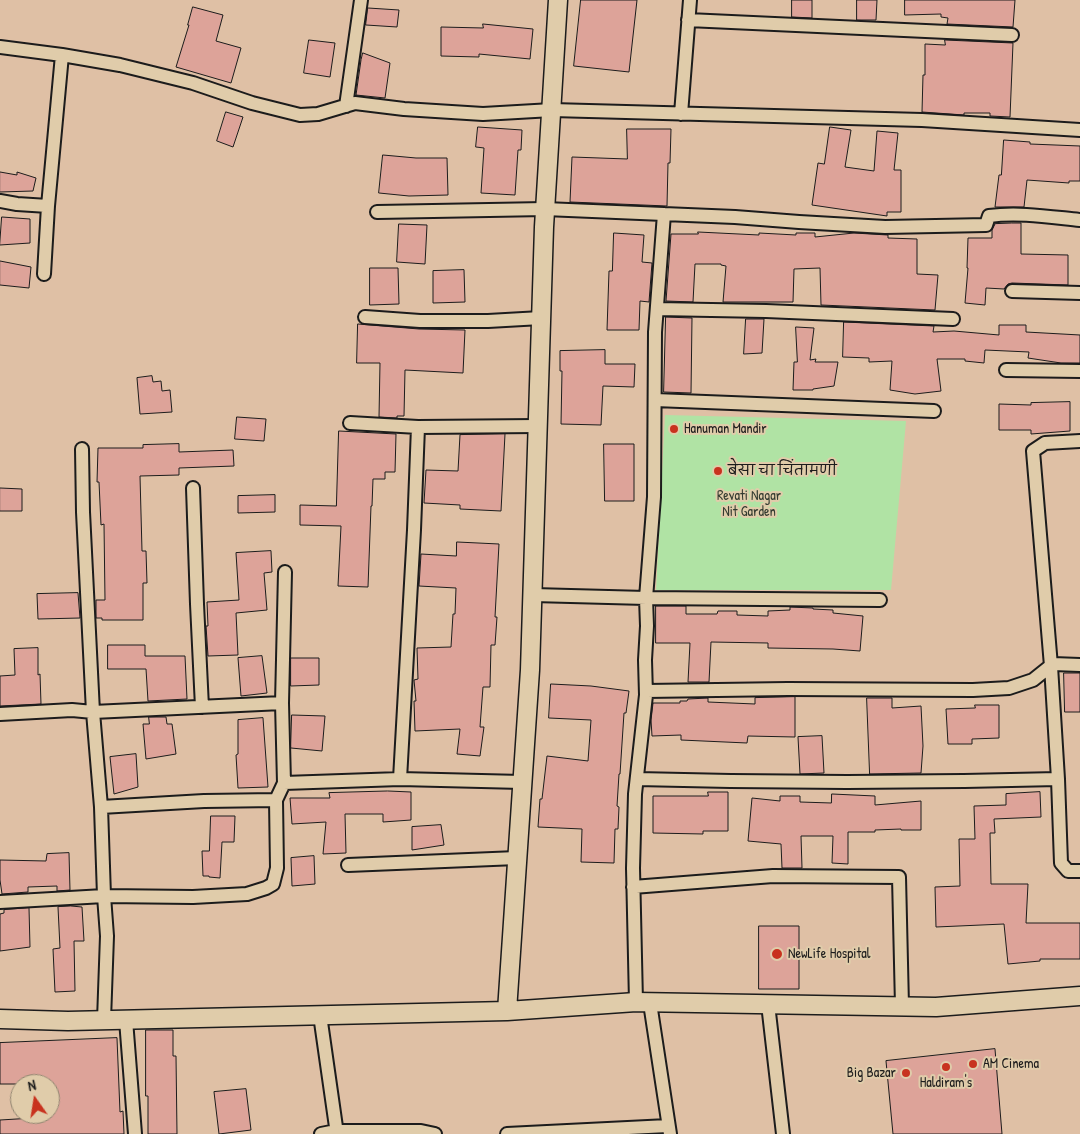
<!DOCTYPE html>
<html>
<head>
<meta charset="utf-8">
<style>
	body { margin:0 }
	#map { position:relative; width:1080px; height:1134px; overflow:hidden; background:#dfc0a5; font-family:"Patrick Hand",sans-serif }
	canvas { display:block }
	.north { position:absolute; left:10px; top:1074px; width:50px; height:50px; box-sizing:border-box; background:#e0ccaa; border:1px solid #928671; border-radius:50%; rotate:347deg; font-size:14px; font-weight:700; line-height:20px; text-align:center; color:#1c1c1c }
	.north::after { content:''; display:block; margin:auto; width:18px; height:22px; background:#c8321e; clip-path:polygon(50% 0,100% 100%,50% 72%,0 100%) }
</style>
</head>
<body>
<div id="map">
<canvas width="1080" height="1134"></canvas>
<div class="north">N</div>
</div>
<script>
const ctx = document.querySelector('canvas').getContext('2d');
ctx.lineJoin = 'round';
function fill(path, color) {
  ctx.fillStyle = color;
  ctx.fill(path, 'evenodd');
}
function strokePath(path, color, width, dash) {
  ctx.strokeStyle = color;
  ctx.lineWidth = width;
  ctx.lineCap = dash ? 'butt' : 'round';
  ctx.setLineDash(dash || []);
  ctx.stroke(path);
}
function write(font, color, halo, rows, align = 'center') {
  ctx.font = font + ' "Patrick Hand","Playpen Sans Deva",sans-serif';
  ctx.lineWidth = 4;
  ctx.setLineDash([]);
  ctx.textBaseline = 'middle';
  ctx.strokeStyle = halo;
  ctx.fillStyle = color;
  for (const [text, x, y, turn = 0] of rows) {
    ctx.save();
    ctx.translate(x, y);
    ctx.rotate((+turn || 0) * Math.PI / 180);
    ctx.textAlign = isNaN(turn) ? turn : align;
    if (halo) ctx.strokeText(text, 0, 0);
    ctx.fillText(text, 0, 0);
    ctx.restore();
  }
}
fill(new Path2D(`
	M665,415L906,421L891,590H656Z`), '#b0e3a4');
const building = new Path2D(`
	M581,0H637L629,72L574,66Z
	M792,0H812V18L792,17Z
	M857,0H877L876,20H857Z
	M905,0H1015L1013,27L947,24L948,18L941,17V14L905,15Z
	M193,7L223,15L216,41L241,48L231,83L176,67L189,25H188Z
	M368,8L399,10L397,27L366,25Z
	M483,24L533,29L530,59L479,54V57L441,56V27L483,28Z
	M309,40L335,43L330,77L304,73Z
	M945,40L1013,43L1010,117L990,116V113H964V115L922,112L923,75H925V44L945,45Z
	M363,53L390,63L385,98L356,95L361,60Z
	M226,112L243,117L233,147L217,141Z
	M478,127L522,130L521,150H518L515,195L481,193L484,148L476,147Z
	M830,127L851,130L845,167L874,171L877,131L898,133L894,170H901V212H887V216L812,205L818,163L824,164Z
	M627,129H671L670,163H668L667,206L570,202L572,157L627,159Z
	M1004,140L1030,142V144L1080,146V181H1069V183L1027,180L1024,207H995L999,175H1001Z
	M383,155L416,158H447L448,195L409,196L379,193Z
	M0,172L17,175V172L36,178L33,191L0,192Z
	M2,217L30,219V243L0,245Z
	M1012,223H1021V254L1068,255V285L1012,283L1008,284L1004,289L986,288L985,305L965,303L968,268H967L968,238H992V230L995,224Z
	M399,224L427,225L425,264L397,262Z
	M698,232L759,235V233L796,235V233H815V237L854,233L888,235V238L917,239V274L938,275L935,310L821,305L820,268L794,269L793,302H723L726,266L721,265V264H695L693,302L666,301L671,234H698Z
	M614,233L644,235L642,262L652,263L649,302L640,301L639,330H607L609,271H612Z
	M0,261L31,267L29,288L0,285Z
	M370,268H398L399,304L370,305Z
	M464,270L465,302L433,303V271Z
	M666,317L692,318L691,393L664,392Z
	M746,319H764L762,353L744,354Z
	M844,322L934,326L933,332L954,331L999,335V325H1026V332L1080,335V363H1061L1028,358L1029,352L985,350L984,363L965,361V359H937L941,391L915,394L890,390L892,361L869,362V358L843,357Z
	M358,324L419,329L465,330L463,373L405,370L404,416H397V418L379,417L380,363H357Z
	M796,327L814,328L810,360L816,359L815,362H838L834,386L813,389V390H793L794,362H797Z
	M605,350V364H635L634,387L603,386L601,425L561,424L562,371H560V351Z
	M152,376L153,382L161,381L162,391L170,390L172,412L140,414L137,378Z
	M1070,402V431L1031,434V430H999V404L1031,405V403Z
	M237,417L266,419L264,441L235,439Z
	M339,431L396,434L395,472H385V479H373L372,506H371L368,587L338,586L341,526L300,525V505L336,506Z
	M505,434L501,511L460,509V505L424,503L426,470L458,471L460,435Z
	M179,444V452L233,450L234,466L179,468V475L140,476L142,551H146L147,583H143V620H102V618H96V600H105L104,524L101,525L99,482H97L98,448H143V445Z
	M604,444H634V501H605Z
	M0,488L22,489V511H0Z
	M275,495V512L238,513V496Z
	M457,542L499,544L495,617H497L495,645H491L490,687H483L480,727H484L480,756L457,754L460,729L415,731L414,701H416L414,680L418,679L417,648L451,647L453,614H455L456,588L419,586L421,554L456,556Z
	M271,551L272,572L264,573L267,610L236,613L238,655L208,656L206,626H208L207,602L239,600L236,553Z
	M78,593L80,618L38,619L37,594Z
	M656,606H686V614H717L718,611H737V615L768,616V611L790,610V607L813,608V609L833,610V613L863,616L860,651L833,649L768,648V643L711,642L709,682H688L690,643H656Z
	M108,645H145V656H185L187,699L148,701L146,669H108Z
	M38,648V675L40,674L41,704L0,706V676L15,675L14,649Z
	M262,656L267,693L241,696L238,658Z
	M291,658H319V685L291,686Z
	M1064,673H1080V712H1065Z
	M551,684L591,686L629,691L626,713H624L620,774H619L617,806L619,807L618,829H615L614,863L581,862L582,829L538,827L540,799H542L547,756L588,761L591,720L549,718Z
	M795,697V737L748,736L747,743L681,740V735L652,736L651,720L653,703H680V701H687L688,699L708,698V702L755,704V698Z
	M867,698H892V708L921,706L923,746L921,773L870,774Z
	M975,705H999V738L972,739V744H948L946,709L975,708Z
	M292,715L325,716L322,751L291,748Z
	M149,717H166L167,724H172L176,754L146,759L143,724H149Z
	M263,718L268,787L238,788L236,755L238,754V720Z
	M822,736L824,773L800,774L798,737Z
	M136,754L138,787L114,794L110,757Z
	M388,791L411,792V820L383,822V814H345L346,853L323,854L326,822L292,824L290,798H330L329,793Z
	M708,792H728V831H703V834L653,833V796H708Z
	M1040,792L1041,817L994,819L995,833H990L991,884H1028L1026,923H1080V959H1040V961L1008,964L1004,924L936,927L935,887L960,886L959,839H975L974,806L1006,805V794Z
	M832,794L875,796V805L921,801V830H901V829L875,830V832H848V864L832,863L833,836H801L802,868H782L781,844L748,841L752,798L780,801V796H800V802L831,803Z
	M211,816H235L234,842H222L220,878L209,877V876H203L202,851H209Z
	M441,825L444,845L412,850V827Z
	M69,853L70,890L57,891V886L28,887V892L2,894L0,880V860L46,861L47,854Z
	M314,856L315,884L292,886L291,858Z
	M71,906L82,907L84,941H74L75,991L55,992L53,949L60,948L58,907Z
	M29,908L30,947L0,951V914L4,913V910Z
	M759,926H799V989H759Z
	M146,1030H173V1056H176L177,1134H148V1096H146Z
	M117,1038L120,1112L123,1111L124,1134H0V1120L50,1117V1084H0V1043Z
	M995,1049L1002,1134H893L886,1061Z
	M246,1089L251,1130L219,1134L214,1092Z`);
fill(building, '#dda399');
strokePath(building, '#1c1c1c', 1);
const street = new Path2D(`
	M688,20L1012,35
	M0,47L62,55L120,65L193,83L252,103L300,115L318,114L355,103L404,109L483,114L552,110L922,120L1080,130
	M346,106L361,0
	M681,114L690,0
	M0,201L17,204L48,206
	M377,212L545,209L735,217L799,222L885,227L986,225L989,216C1019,212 1050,217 1080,220
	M44,274L48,206L62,55
	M1012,291L1080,293
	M657,309L766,311L953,319
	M365,317L420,321H488L541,318
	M1006,370L1080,371
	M655,400L934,411
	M350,423L418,427L538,426
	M1080,441L1045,443L1033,451L1051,666L1058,779L1061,863L1068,871H1080
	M193,488L197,604L202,707
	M533,595L646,598L880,600
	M646,691L788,689L973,690L1009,688L1033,680L1053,664L1080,665
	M0,714L72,710L93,712L83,512L82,449
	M400,779L414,530L418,427
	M637,779C777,783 917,783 1058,779
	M284,783L282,703L285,572
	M276,800L204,801L101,807L93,712L282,703
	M101,807L104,896L107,936L104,1020
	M348,865L517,858
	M633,887L773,876L899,877L902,1006
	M0,902L104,896L193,897L247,894L266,888L273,884L277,868L276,800L284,783L400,779L522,782
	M636,1002L633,868L635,794L646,695L645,660L647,626L646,598L654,497L655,332L664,214
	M650,1003L670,1134
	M768,1004L783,1134
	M320,1015L337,1134
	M126,1020L135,1134
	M321,1134L336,1131H421L435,1134
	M507,1134L668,1126`);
const secondary = new Path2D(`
	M507,1011L530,670L544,227L558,0
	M0,1019L68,1021L507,1011L636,1002L936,1007L1080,996`);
strokePath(street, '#1c1c1c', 16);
strokePath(secondary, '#1c1c1c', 21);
strokePath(street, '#e0ccaa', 12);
strokePath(secondary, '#e0ccaa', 18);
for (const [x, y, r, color] of [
	[674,429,5,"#c8321e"],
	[718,471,5,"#c8321e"],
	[777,954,6,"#c8321e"],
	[973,1064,5,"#c8321e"],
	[946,1067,5,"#c8321e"],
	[906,1073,5,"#c8321e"]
]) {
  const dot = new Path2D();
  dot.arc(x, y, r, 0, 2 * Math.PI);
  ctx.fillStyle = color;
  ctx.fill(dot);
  strokePath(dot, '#e0ccaa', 2);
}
write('14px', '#1c1c1c', '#e0ccaa', [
	["Hanuman Mandir",684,429],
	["बेसा चा चिंतामणी",728,471],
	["NewLife Hospital",788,954],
	["AM Cinema",983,1064],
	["Big Bazar",896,1073,"right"],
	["Haldiram's",946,1083,"center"]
], 'left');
write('14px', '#323a30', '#e0ccaa', [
	["Revati Nagar",749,496],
	["Nit Garden",749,512]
]);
</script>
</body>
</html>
